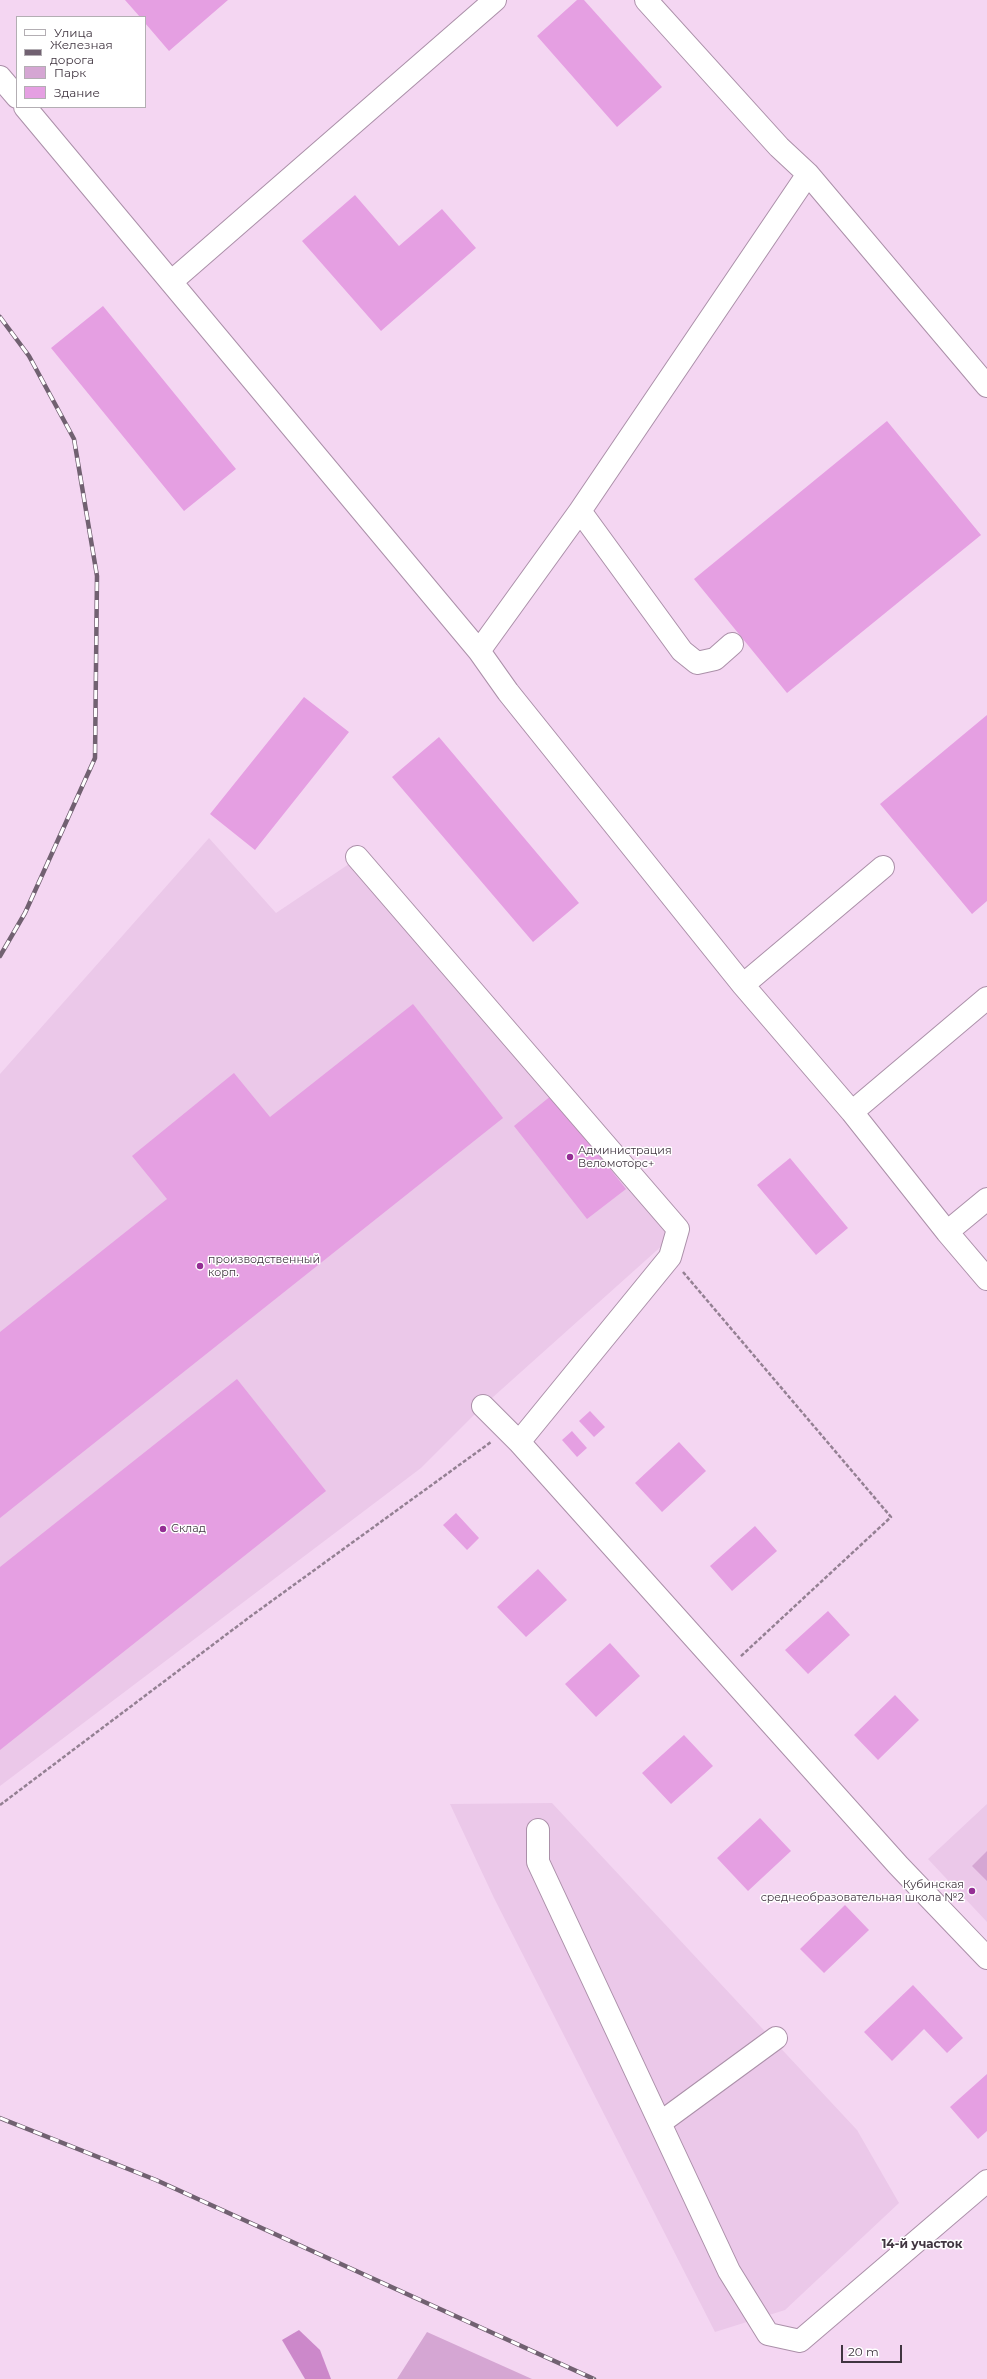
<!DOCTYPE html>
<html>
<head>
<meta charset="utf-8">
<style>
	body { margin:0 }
	#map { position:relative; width:987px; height:2379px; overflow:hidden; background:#f4d6f2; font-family:Montserrat,sans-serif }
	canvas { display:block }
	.legend { position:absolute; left:16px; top:16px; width:130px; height:92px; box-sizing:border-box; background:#fff; border:1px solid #b3aeb3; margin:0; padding:5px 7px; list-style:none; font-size:12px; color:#403540 }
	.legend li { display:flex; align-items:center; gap:8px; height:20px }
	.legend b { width:20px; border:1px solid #b3aeb3 }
	.scale { position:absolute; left:841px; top:2345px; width:61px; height:18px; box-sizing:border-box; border:2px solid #403540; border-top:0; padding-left:5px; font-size:12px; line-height:14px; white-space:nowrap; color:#403540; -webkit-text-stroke:3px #fff; paint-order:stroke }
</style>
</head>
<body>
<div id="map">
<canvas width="987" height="2379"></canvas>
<ul class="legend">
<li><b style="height:5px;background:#fff"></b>Улица</li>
<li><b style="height:5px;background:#716171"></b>Железная дорога</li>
<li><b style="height:11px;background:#d5a6d3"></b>Парк</li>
<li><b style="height:11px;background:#e59fe2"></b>Здание</li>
</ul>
<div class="scale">20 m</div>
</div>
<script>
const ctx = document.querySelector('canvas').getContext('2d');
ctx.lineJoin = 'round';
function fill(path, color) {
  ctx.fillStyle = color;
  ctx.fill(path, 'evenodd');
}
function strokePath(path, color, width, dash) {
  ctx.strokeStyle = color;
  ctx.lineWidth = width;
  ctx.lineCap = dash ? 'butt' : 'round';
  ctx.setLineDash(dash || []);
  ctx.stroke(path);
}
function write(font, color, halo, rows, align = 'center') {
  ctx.font = font + ' Montserrat,sans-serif';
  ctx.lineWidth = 3;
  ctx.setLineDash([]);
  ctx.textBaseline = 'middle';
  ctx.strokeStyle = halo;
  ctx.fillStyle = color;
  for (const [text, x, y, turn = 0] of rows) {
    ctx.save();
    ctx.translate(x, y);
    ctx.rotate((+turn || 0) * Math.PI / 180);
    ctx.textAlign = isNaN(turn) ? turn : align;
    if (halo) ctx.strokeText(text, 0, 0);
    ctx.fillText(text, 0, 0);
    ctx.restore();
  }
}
fill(new Path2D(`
	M209,838L276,913L352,862L666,1223L665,1243L483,1406L421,1468L0,1786V1074Z
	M552,1803L857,2130L899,2203L785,2310L715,2332L494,1898L450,1804Z
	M987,1804V1922L928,1859Z`), '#ebc8e9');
fill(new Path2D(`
	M987,1851V1881L972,1866Z
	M427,2332L532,2379H397Z`), '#d5a6d3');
fill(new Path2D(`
	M299,2330L320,2350L331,2379H305L282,2340Z`), '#cc88ca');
fill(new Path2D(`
	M125,0H228L169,51L145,23V17H140Z
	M577,0H584L662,87L617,127L537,36Z
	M355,195L399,246L442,209L476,248L381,331L302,241Z
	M103,306L236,469L184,511L51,348Z
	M887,421L981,535L787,693L694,579Z
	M304,697L349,732L255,850L210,814Z
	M987,715V901L972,914L880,804Z
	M439,737L579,903L533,942L392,777Z
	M413,1004L503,1118L0,1518V1332L167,1199L132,1156L234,1073L270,1117Z
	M552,1095L626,1189L587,1219L514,1126Z
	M790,1158L848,1228L816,1255L757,1185Z
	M237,1379L326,1491L0,1750V1567Z
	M590,1411L605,1427L594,1437L579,1421Z
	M572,1431L587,1448L577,1457L562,1440Z
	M679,1442L706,1471L662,1512L635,1483Z
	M456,1513L479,1538L467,1550L443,1525Z
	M755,1526L777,1551L732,1591L710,1566Z
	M538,1569L567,1600L526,1637L497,1607Z
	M828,1611L850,1635L808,1674L785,1650Z
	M610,1643L640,1676L596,1717L565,1684Z
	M895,1695L919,1720L878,1760L854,1735Z
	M684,1735L713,1766L671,1804L642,1773Z
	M760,1818L791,1851L748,1891L717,1858Z
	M845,1905L869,1930L824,1973L800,1949Z
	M913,1985L963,2038L947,2053L924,2029L892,2061L864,2032Z
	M987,2074V2131L978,2139L950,2107Z`), '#e59fe2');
const minor = new Path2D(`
	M646,0L779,147L808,174L987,386
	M0,77L17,97
	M25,107L479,651L508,692L743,985L852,1112L947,1232L987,1279
	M171,282L495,0
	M580,511L682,651L697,663L715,659L732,644
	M479,651L580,511L808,174
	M357,857L678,1229L670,1257L519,1442
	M743,985L883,867
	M852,1112L987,998
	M947,1232L987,1199
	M483,1406L519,1442L898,1865L987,1958
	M538,1830V1862L729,2271L768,2334L800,2341L987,2181
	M660,2123L776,2038`);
strokePath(minor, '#ab90a9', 24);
strokePath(new Path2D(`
	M683,1272L891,1517L740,1657
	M0,1805L251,1616L491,1442`), '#948093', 2.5, [4, 2]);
strokePath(minor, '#fff', 22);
const rail = new Path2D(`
	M0,317L29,356L74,439L97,576L95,758L25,913L0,956
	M0,2118L156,2180L594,2379`);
strokePath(rail, '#716171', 4.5);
strokePath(rail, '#fff', 3, [9]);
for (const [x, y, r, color] of [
	[570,1157,4,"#942e94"],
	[200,1266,4,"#942e94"],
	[163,1529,4,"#942e94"],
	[972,1891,4,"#942e94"]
]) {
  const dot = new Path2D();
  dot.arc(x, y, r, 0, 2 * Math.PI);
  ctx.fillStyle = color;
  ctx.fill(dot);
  strokePath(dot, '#fff', 1.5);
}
write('11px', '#403540', '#fff', [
	["Администрация",578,1151],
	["Веломоторс+",578,1164],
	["производственный",208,1260],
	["корп.",208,1273],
	["Склад",171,1529],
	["Кубинская",964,1885,"right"],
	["среднеобразовательная школа №2",964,1898,"right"]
], 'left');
write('bold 12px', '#403540', '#fff', [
	["14-й участок",922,2244]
]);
</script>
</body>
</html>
